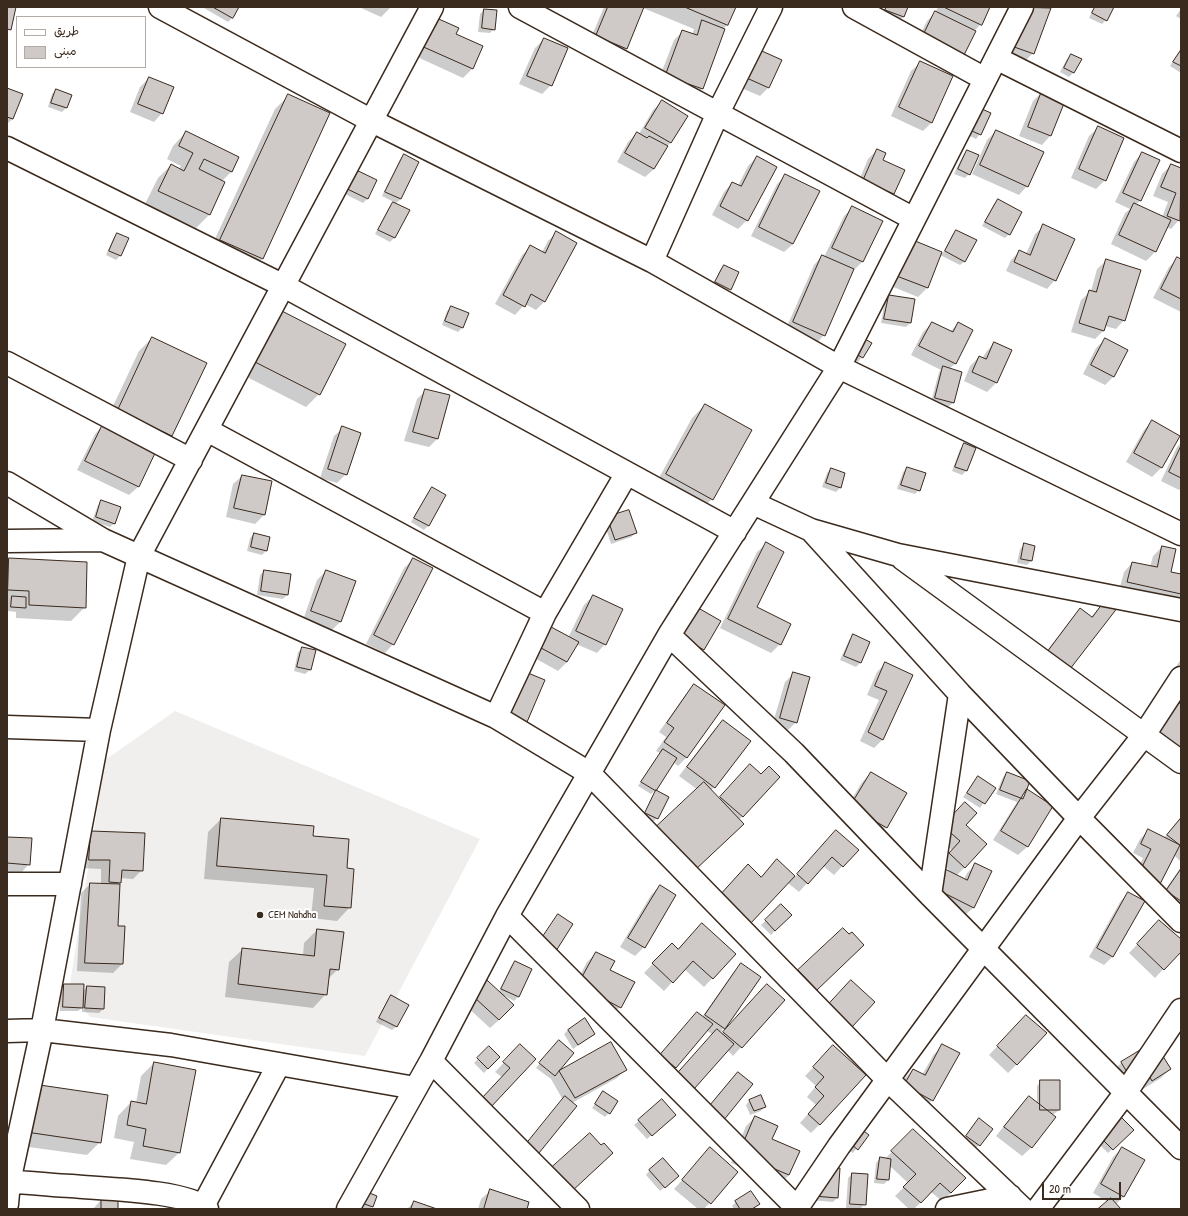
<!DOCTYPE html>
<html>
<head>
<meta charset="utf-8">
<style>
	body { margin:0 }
	#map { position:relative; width:1188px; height:1216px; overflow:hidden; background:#fff; font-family:"Patrick Hand","Playpen Sans Arabic",sans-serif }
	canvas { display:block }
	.frame { position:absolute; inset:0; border:8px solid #3b2a1e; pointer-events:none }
	.legend { position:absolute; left:16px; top:16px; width:130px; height:52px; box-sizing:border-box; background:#fff; border:1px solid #b1aaa5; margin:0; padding:5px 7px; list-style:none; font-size:12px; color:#3b2a1e }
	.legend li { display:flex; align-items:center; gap:8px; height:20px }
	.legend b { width:20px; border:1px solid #b1aaa5 }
	.scale { position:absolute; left:1042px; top:1182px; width:79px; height:18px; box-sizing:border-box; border:2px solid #3b2a1e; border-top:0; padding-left:5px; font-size:12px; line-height:14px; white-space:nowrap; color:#3b2a1e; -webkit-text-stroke:3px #fff; paint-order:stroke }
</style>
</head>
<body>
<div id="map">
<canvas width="1188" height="1216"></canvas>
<div class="frame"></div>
<ul class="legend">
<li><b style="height:5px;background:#fff"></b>طريق</li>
<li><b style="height:11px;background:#cfcac7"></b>مبنى</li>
</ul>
<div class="scale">20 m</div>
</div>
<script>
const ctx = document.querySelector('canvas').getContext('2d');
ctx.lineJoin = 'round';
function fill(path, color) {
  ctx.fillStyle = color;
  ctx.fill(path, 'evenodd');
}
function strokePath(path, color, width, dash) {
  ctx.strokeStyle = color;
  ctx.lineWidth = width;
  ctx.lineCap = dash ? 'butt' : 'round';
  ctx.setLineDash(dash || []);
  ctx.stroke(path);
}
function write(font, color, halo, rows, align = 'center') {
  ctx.font = font + ' "Patrick Hand",sans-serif';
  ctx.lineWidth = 4;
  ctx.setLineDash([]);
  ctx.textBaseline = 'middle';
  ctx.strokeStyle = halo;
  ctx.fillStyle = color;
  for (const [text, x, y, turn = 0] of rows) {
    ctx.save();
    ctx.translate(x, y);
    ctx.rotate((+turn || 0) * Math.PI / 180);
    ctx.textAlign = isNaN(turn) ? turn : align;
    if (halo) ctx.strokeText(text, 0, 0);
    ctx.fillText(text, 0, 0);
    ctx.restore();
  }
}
fill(new Path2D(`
	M175,711L480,839L365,1056L90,1017L69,990L105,760Z`), '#f1efee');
fill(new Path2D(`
	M205,7H238L232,18L228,22L204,8Z
	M359,7H391L381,17Z
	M604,7H735L727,25L723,29L702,89L694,97L657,84L674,40L683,31L692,35L694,29L643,8L626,49L617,57L588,45Z
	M885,7H907L903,17L899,21L882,14Z
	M938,7H989L981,24L974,31L915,45L927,21L935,13Z
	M1011,7H1045L1049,9L1033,53L1024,62L995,51Z
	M1094,7H1113L1106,20L1102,24L1089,18Z
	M1181,9V19L1176,16Z
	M484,10L494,29L490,33L478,32L480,14Z
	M455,34L482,47L472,69L463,78L402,50Z
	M544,39L551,85L542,94L519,84L535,48Z
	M744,44L768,88L760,96L723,80L736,53Z
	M1181,48V73L1170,66Z
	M1072,55L1073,73L1069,77L1060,72L1067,59Z
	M920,63L932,122L923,131L891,116L911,71Z
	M149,78L162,113L154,122L130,112L140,87Z
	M7,89L13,119L8,123L7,122Z
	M56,90L70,95L66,108L62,112L48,107L52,94Z
	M1042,92L1064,101L1050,136L1042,145L1019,136L1033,101Z
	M288,96L328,114L262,259L249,272L208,254L275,109Z
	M662,102L687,117L670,143L666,148L654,169L645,177L617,162L628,142L637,133L639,134L653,110Z
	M990,113L980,134L976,139L953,128Z
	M1098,128L1105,180L1096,189L1071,178L1089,136Z
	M996,131L1027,186L1019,195L972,174L987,140Z
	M186,132L238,157L231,172L222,181L224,182L209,215L196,228L145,204L158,178L171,165L179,169L181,166L167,159L173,146Z
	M877,150L881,160L903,170L893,194L884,202L855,190L868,159Z
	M967,151L969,174L965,178L954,174L963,155Z
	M1142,153L1140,201L1135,205L1162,217L1168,202L1153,196L1162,174L1171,165L1181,169V216L1179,220L1171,229L1166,227L1155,252L1146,261L1111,244L1125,213L1130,209L1115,202L1134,162Z
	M404,155L418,162L401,199L395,204L408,211L394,238L390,242L375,234L389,207L394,202L382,196L400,159Z
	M757,157L747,220L738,229L712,215L724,192L732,183L738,186L748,166Z
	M786,175L793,244L784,252L751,236L777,184Z
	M376,180L368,198L363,203L335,189Z
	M998,200L1009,234L1005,238L982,226L994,204Z
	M852,208L881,221L862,262L853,271L824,335L816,344L785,331L814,265L822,256L824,257L844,216Z
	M1044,226L1055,280L1047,289L1006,271L1011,260L1020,251L1026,254L1035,234Z
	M956,231L965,261L960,265L940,255L927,288L918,297L886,284L909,240L943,253L952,235Z
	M556,233L545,301L536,310L525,304L515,315L495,304L522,255L531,247L542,252L548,241Z
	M117,234L128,239L120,256L116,260L106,255L113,239Z
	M1178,258L1181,260V312L1153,298L1169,267Z
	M1106,261L1124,320L1116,329L1105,326L1104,330L1095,339L1071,332L1081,300L1091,291L1097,269Z
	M724,266L730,289L726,293L712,287L720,270Z
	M889,296L914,300L910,323L906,327L881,323L885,300Z
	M452,307L462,328L458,332L442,325L447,311Z
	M932,323L950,332L958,323L972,330L955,364L949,369L953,403L948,407L931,402L939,372L941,370L911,355L923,332Z
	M267,324L319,394L306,407L241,374Z
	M152,338L171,435L158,448L105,423L139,351Z
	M854,340L862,357L858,362L846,354Z
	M1105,340L1114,376L1105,385L1083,374L1096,348Z
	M994,343L1011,350L996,383L987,392L964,381L970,366L979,357L982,359L986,352Z
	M426,390L438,438L429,447L404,441L417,399Z
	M705,405L712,499L699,512L654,487L692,418Z
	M1152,421L1179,436L1161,468L1152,477L1126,462L1144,430Z
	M103,425L156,450L138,487L129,495L77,470L95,434Z
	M343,428L346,474L337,483L320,478L334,436Z
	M1181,443V488L1179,490L1161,481L1177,447Z
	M965,445L975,448L966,471L962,475L952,471L960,449Z
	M907,468L919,490L915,494L897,489L903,472Z
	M831,469L840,488L836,492L822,487L827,473Z
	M242,476L271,482L264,515L255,524L226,517L233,484Z
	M432,488L445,496L428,526L424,530L411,522L428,493Z
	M102,501L115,523L110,527L92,521L98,505Z
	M604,522L636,533L631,537L611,544Z
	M254,534L269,538L266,551L262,555L247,551L250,538Z
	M766,544L755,608L780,644L771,653L720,628L757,552Z
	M1025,544L1031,561L1027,565L1017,563L1020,549Z
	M1162,547L1169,573L1181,575V597L1175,603L1119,591L1124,572L1132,563L1150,567L1153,556Z
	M10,559L85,607L71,621L16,618V612L8,611L7,562Z
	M413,559L393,644L385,653L366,644L404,568Z
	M264,571L290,575L287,595L283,599L257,595L260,575Z
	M326,571L341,621L332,630L303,620L317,580Z
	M593,596L605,644L597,653L576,644L567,662L558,671L522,651L568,638L584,605Z
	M680,598L703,649L695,658L655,635L671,607Z
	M1107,599L1117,607L1039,661L1072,618L1080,609L1091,617Z
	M854,636L869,642L860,663L856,667L840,660L849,640Z
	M303,648L314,651L310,670L305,674L294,671L298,652Z
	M1181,659V696L1164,685Z
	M886,663L912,675L883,739L874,748L860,741L879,700L867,695L877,672Z
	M511,667L544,681L526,722L518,731L485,717L502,676Z
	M794,673L796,722L787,731L772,726L785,682Z
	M694,685L687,757L678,766L673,762L655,790L651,794L638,786L660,753L656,751L666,737L659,732L686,694Z
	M1160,693L1181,705V761L1133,734L1151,702Z
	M723,722L714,787L711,790L719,799L742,774L779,777L739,820L679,776L714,730Z
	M871,773L886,827L878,836L842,816L862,782Z
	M1007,773L1022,796L1052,806L1027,847L1018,855L993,840L1017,802L996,794L1003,777Z
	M978,777L994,788L980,808L963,797Z
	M938,784L944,802L932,800L934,788Z
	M657,792V818L653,822L642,817L653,796Z
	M1181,817V862L1174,855L1130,884L1143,858L1133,853L1140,839L1148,831L1164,838Z
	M221,819L312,837L346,869L350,907L337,921L311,918L314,888L204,879L208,832Z
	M965,826V867L956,876L964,879L967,873L976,864L991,872L973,908L964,916L926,897L953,874L941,862L952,850L935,835Z
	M91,832L142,870L133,879L120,878V882L118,885L117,927L122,964L113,973L77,971L81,893L90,884H101V869L81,868L82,840Z
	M7,838L29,864L21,873L7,872Z
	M827,840L857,850L834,875L823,866L799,892L788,883L761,878L777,861L795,877Z
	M1181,867V916L1158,900Z
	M660,886L675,895L644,947L635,956L620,947L651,895Z
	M1128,893L1113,956L1104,965L1089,957L1120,902Z
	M781,906L791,915L771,935L761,925Z
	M317,930L338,969L328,979L326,994L313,1008L225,997L229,962L243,949L303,956L304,943Z
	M1151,930L1181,941V950L1155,978L1129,953Z
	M678,950L735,954L704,987L684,969L664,991L644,973L663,953Z
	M596,953L609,970L620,1007L611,1016L570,994L587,962Z
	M854,954L807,998L790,979L799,971Z
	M515,962L531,970L518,997L514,1001L505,996L499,1020L490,1028L454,995L499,992L511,966Z
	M741,965L724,1028L720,1033L721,1034L767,985L784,1000L733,1056L713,1035L706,1030L666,1076L652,1064L697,1013L702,1017L733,973Z
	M64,985L83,991L87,987L103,1009L99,1013L82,1012V1008L78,1011H60V989Z
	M391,997L397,1026L392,1030L376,1022L387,1001Z
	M1018,1025L1017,1064L1008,1073L989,1055Z
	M568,1030L594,1034L573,1049L564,1034Z
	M611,1043L625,1070L617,1078L572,1103L576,1106L538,1152L530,1161L519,1152L563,1100L551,1079L536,1068L555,1045L556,1074Z
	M1154,1043L1170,1069L1161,1078L1143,1089L1138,1080L1112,1072L1121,1063Z
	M943,1045L932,1100L924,1109L896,1094L904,1079L913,1070L922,1075L934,1054Z
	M489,1047L499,1057L484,1073L474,1063Z
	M833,1047L820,1124L811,1133L800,1123L816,1105L807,1097L816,1086L805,1076Z
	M511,1055L534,1059L502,1077L495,1072Z
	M154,1063L180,1152L166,1165L130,1159L134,1142L114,1138L118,1116L131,1102L136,1103L141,1076Z
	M738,1073L700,1118L729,1082Z
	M1041,1081L1059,1110L1054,1114H1050L1055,1117L1031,1148L1022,1156L996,1136L1020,1106L1029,1097L1037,1103V1086Z
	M34,1085L100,1142L87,1155L14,1145Z
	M603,1092L609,1113L605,1117L592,1108Z
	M662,1100L670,1119L647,1139L634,1125Z
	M750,1100L765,1106L761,1111L750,1115L746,1105Z
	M755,1117L771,1140L798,1151L789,1175L780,1184L731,1163L746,1126Z
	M975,1123L992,1129L975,1149L963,1140Z
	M1132,1130L1108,1153L1095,1140Z
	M867,1135L853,1153L841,1144Z
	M904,1139L951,1193L942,1201L931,1192L914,1209H909L895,1196L908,1183L890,1166L888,1180L884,1184L874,1183L876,1163L880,1158L885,1159Z
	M1122,1148L1144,1160L1123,1197L1116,1204L1120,1209H1100L1108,1202L1093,1193L1113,1157Z
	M710,1149L737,1172L704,1209H698L674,1189Z
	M650,1170L673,1180L660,1191L646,1175Z
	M812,1172L837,1198L833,1202L810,1200Z
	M852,1174L865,1204L861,1208H846L848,1178Z
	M490,1191L526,1209H478L481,1199Z
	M376,1196L372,1207L370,1209H363L349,1204Z
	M101,1200L117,1209H93Z
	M414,1202L434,1209H407Z
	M736,1202L759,1204L753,1209H734L732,1206Z`), '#0003');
const building = new Path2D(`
	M7,7H16L11,30L7,29Z
	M213,7H239L233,18Z
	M608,7H644L627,49L596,36Z
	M685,7H736L728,25Z
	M887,7H908L904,17L885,10Z
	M944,7H990L982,25Z
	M1016,7L1051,8L1034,54L1003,43Z
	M1095,7H1114L1107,21L1092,13Z
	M484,9L497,10L495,30L482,28Z
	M935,11L976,31L964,55L923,36Z
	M423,12L459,28L456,34L483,46L473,69L410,41Z
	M702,20L725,29L703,89L665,76L682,30L697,35Z
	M544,38L568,48L552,86L527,76Z
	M744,43L782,60L769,88L731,71Z
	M1181,50V66L1173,62Z
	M1071,54L1082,59L1074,73L1064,68Z
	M920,61L953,76L932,123L899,107Z
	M149,77L174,87L163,114L138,104Z
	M7,88L23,94L13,119L7,117Z
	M56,89L72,95L67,108L51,103Z
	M1042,91L1065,101L1051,136L1028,127Z
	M288,94L330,113L263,259L220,240Z
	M662,100L688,116L671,143L645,128Z
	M966,102L991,113L981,135L956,124Z
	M1098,126L1124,138L1106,181L1079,169Z
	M996,130L1044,152L1028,187L980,165Z
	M186,131L239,157L232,172L204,159L199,169L225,182L210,215L158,191L171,164L184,171L193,153L179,146Z
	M637,132L647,138L649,136L668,146L654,169L625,153Z
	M877,149L886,153L883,160L905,170L894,194L863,181Z
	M967,150L979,155L970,175L958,169Z
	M1142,152L1160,160L1141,201L1123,193Z
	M404,154L419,162L401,199L385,192Z
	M757,156L777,167L748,221L720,206L732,182L741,186Z
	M1171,164L1181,168L1180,221L1167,216L1176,193L1161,187Z
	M348,166L377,180L368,199L339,185Z
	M785,174L820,191L793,244L759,227Z
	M998,199L1022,212L1010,235L985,222Z
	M393,202L410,210L395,238L378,230Z
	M1134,203L1171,220L1156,252L1119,235Z
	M852,206L883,221L863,262L832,248Z
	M1043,224L1075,239L1056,281L1014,262L1019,250L1030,255Z
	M956,230L977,240L965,262L945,251Z
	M556,231L577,243L545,302L531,294L525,307L503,295L530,245L545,253Z
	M117,233L129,238L121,256L109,251Z
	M908,238L942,252L928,288L894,275Z
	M822,255L854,269L825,336L793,322Z
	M1177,257L1181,259V299L1161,289Z
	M1106,259L1141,270L1125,321L1109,316L1104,331L1079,323L1089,290L1096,292Z
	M724,265L739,272L731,290L715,282Z
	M889,295L915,299L911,323L884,319Z
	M451,306L469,313L463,328L445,321Z
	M280,310L346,344L320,395L253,361Z
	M932,322L953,332L958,322L973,330L956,364L919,346Z
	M858,335L872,343L863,358L849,350Z
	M152,337L207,363L172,436L118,410Z
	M1105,338L1128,350L1114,377L1091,365Z
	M994,342L1012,350L997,383L972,372L979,356L986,359Z
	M943,366L962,372L954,403L935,398Z
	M425,389L450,395L438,439L413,432Z
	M705,404L752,430L713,500L666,474Z
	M1152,420L1180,436L1162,468L1134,453Z
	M103,424L157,449L139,487L85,461Z
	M342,426L361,433L347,475L328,469Z
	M964,443L976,448L967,471L955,467Z
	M1181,446V478L1169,472Z
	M907,467L926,473L920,491L901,485Z
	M831,468L845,473L841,488L826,483Z
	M242,475L272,481L265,515L234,508Z
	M432,487L446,495L429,526L414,518Z
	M101,500L121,507L115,524L96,517Z
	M629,510L637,533L615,540L607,517Z
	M254,533L270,537L267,551L251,547Z
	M766,542L784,552L757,607L791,624L781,645L728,619Z
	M1024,543L1035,546L1032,561L1021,559Z
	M1162,546L1176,549L1171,572L1181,574V594L1127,582L1132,562L1157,567Z
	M9,558L87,562L86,608L29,605V591L8,590Z
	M413,558L433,568L394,645L374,635Z
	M264,570L291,574L288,595L261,591Z
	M326,570L356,581L341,622L311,611Z
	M593,595L623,609L606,645L576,631Z
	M12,596L26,597V608L11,607Z
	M679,597L721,621L704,650L663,626Z
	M1107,598L1118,607L1070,669L1047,652L1080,608L1092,617Z
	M542,622L579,642L567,662L530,642Z
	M853,634L870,642L861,663L844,656Z
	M302,647L316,650L311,670L297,667Z
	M885,662L913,675L883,740L868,732L887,691L875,686Z
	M511,666L545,680L527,722L493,708Z
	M793,672L810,677L797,723L780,718Z
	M694,684L725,705L687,758L664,742L674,728L667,723Z
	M1160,692L1181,704V748L1141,725Z
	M723,720L751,741L715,788L687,767Z
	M663,749L677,758L656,791L641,782Z
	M750,764L761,774L769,766L780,777L743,817L720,797Z
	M871,772L907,793L887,828L850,807Z
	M1007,772L1030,781L1023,799L1000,790Z
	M978,776L996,788L985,804L967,793Z
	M704,782L744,824L695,870L655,828Z
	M1027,789L1053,806L1028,847L1001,831Z
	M656,790L669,797L658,819L645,813Z
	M965,802L977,813L966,825L987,844L965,868L949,853L960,841L943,826Z
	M221,818L314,826L313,836L349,839L347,868L354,869L351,908L324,906L327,875L217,866Z
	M1181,818V846L1167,835Z
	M1148,829L1180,845L1159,886L1138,875L1151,849L1141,844Z
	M836,830L859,850L843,867L832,857L808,884L797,874Z
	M91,831L145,833L143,871L122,870L121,883L109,882L110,860H89Z
	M7,837L32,838L30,865L7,863Z
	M777,859L795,876L750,924L719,896L748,864L761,877Z
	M975,863L992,871L974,908L934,888L943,868L967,880Z
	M1181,869V901L1166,891Z
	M90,883L120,884L118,926H125L123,964L85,963Z
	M660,885L676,895L645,948L628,938Z
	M1128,892L1145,901L1113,957L1097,948Z
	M781,904L792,915L775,931L765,920Z
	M558,914L573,924L556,951L540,941Z
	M1159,920L1181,939V952L1164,970L1137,944Z
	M702,923L736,954L713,979L693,961L673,983L652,963L672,943L678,949Z
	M843,928L849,934L852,932L864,945L817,990L798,970Z
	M317,929L344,932L339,970L330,969L327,995L238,984L242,948L314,956Z
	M596,952L615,961L610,970L635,982L621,1008L578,985Z
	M515,961L532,969L519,997L501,989Z
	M741,963L761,977L725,1029L705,1015Z
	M476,970L514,1005L499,1020L462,986Z
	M851,980L875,1002L852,1027L828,1005Z
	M64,984H84L83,1008L63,1007Z
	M767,984L785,1000L742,1048L723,1032Z
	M87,986L105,987L104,1009L85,1008Z
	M391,995L409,1005L397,1027L379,1018Z
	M697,1012L713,1024L676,1068L660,1055Z
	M1026,1015L1047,1033L1017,1065L997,1046Z
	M585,1018L595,1034L578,1045L568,1030Z
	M717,1029L734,1044L694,1089L677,1074Z
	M559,1040L574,1053L555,1076L539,1063Z
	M611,1042L627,1070L575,1098L559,1071Z
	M1154,1042L1171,1069L1152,1081L1147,1072L1132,1081L1121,1062Z
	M520,1044L536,1059L490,1108L481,1099L510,1068L503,1062Z
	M942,1044L960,1053L933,1101L904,1085L913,1069L925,1075Z
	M833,1045L866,1075L820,1125L808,1114L824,1096L815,1087L824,1077L813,1067Z
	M489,1046L500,1057L488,1069L477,1058Z
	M154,1062L196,1070L180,1153L143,1146L146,1129L127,1125L131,1101L146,1104Z
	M738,1072L753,1084L723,1121L708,1108Z
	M1040,1080H1060V1110H1040Z
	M33,1084L108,1095L101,1143L26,1132Z
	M603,1091L618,1101L610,1114L595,1104Z
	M761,1095L766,1107L754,1111L749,1100Z
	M565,1096L577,1106L539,1153L527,1143Z
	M1029,1096L1056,1117L1032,1148L1004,1127Z
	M662,1099L676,1115L652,1136L638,1120Z
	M1119,1115L1134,1130L1113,1150L1099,1136Z
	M755,1116L778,1126L772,1139L800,1151L789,1175L739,1154Z
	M979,1118L993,1129L980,1146L966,1136Z
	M856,1125L869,1135L858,1150L845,1139Z
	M913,1129L966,1178L951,1193L940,1183L921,1203L903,1187L916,1174L891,1151Z
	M590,1133L601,1145L604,1143L613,1153L571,1192L550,1169Z
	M710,1147L738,1172L711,1204L682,1180Z
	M1122,1147L1145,1160L1124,1197L1101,1184Z
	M880,1157L891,1159L889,1180L877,1179Z
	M663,1158L679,1176L665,1188L649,1170Z
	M816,1167L840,1168L838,1198L813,1196Z
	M852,1173L868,1174L866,1205L850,1204Z
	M357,1188L377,1196L373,1207L353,1200Z
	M490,1189L529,1202L527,1209H484Z
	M751,1191L760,1204L752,1209H740L735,1201Z
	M1111,1198L1121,1209H1098Z
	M118,1199V1209H101V1200Z
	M414,1201L437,1209H411Z`);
fill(building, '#cfcac7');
strokePath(building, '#3b2a1e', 1);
const minor = new Path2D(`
	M160,7L372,121L652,261L839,367L1181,534
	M520,7L914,219
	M854,7L985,79
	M996,58L1181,151
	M7,148L284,286L735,532
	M652,261L718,113L771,7
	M7,363L191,460
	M207,430L545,613
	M7,483L103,540L496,717L589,773L887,1079L1023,1209
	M753,503L811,530L898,555L1181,610
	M811,530L960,694L1079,818L1181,921
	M7,541L103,540
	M903,559L1181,762
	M669,635L794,753L930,895L1181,1148
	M496,717L545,613L627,473
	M7,727L99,730
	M7,884H70
	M930,895L960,694
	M507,916L798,1209
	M7,1031L42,1030L171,1045L415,1088
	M431,1061L578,1209
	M7,1182C28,1182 50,1185 71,1186C102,1189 185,1190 207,1209
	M7,1204L9,1182L42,1030L99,730L139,556L432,7
	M203,1206L279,1064
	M797,1208L839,1146L1079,818L1144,735L1181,678
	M348,1209L431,1061L507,916L669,635L839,367L1022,7
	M947,1209L1010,1196
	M1038,1209L1126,1092L1181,1010`);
strokePath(minor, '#3b2a1e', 25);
strokePath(minor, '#fff', 22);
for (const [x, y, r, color] of [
	[260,915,4,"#3b2a1e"]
]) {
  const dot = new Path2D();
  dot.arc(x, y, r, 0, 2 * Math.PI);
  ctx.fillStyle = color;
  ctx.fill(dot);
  strokePath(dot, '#fff', 1.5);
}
write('11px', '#3b2a1e', '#fff', [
	["CEM Nahdha",268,915]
], 'left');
</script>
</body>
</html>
